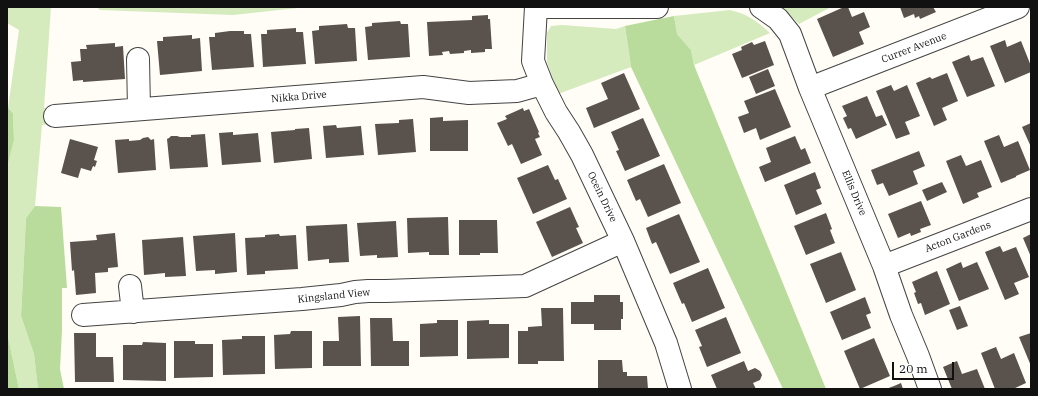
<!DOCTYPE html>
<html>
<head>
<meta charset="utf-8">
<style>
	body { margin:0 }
	#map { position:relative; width:1038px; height:396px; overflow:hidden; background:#fffdf5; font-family:"IBM Plex Serif",serif }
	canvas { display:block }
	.frame { position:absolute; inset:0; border:8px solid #111; pointer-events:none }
	.scale { position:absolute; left:892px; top:362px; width:62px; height:18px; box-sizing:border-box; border:2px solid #111; border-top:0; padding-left:5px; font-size:12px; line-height:14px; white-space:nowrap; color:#111; -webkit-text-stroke:3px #fff; paint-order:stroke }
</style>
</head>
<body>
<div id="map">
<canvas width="1038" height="396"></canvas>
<div class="frame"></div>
<div class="scale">20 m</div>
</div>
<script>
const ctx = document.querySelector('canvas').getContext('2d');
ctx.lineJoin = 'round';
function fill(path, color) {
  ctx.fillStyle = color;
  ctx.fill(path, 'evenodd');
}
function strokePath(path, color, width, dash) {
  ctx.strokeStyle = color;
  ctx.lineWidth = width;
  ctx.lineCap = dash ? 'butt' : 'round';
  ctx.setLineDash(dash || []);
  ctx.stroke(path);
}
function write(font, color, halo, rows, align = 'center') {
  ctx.font = font + ' "IBM Plex Serif",serif';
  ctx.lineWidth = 4;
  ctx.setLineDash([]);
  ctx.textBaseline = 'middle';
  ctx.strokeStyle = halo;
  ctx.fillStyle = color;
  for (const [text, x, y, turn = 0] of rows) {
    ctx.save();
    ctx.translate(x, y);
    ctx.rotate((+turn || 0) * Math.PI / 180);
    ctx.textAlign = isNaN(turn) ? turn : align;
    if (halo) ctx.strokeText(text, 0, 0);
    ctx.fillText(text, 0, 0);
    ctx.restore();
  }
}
fill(new Path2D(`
	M7,7H51L44,108H48V124L42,125L35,206L26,218L21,316L34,354L38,389H19L8,337L7,336V168L14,140L13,113L8,108L19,30L7,23Z
	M97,7H307L233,15L100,10Z
	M782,7H831L799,24Z
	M730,10C747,14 757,21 770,33L694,65L691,50L677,34L674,16Z
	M562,25L616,29L625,26L631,67L558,94L547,62V33L551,26Z`), '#d5ebbd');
fill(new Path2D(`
	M674,16L677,34L691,50L694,65L826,389H783L631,67L625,26Z
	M8,108L13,113L14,140L7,168Z
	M35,206L61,207L67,288H62V330L60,369L64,389H38L34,354L21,316L26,218Z
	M7,336L8,337L19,389H7Z`), '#b9dc9c');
fill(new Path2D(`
	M844,7H848L852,17L864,12L870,27L859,32L864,44L833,57L817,19Z
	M900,7H933L936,12L920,19L919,16L915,18L914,14L904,18Z
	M488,15V19H490L492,49H485V52L471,53V50L464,51V53L450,54L449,51L442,52L443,55L429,56L427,22L472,20V16Z
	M400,21L401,24H408L410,57L368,60L365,27L372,26V23Z
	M347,24L348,28H355L357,61L315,64L312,31L319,30V26Z
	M296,28V32H303L306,64L263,67L261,34H267V30Z
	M230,31H244V34H251L254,67L212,70L209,37H215V33Z
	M192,35V39L200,38L202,71L160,75L157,41H163V37Z
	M1005,40L1007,47L1021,41L1031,66V72L1005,83L990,46Z
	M765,41L774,65L742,78L732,54L742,50L741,47L752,42L754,45Z
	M115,43V47L123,46L125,79L83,82V80L73,81L71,62L81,61L80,49H87L86,45Z
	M969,55L971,61L983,57L995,86L967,97L952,62Z
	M768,69L775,86L756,94L749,77Z
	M624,73L640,109L594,128L586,108L608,99L601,83Z
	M947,73L958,101L942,108L947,120L934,126L916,83L930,77L932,79Z
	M891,85L894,91L907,85L920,116L905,122L910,134L896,139L876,91Z
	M775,89L791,127L760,140L756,128L744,133L738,117L749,113L744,101Z
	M867,96L876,117L882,115L887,125L856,139L851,128L848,129L843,118L847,116L842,106Z
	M523,108L524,111L529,109L539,132L538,133L540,137L535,139L542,155L521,164L512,144L508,146L497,123L507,119L505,116Z
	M443,117V121L468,120V151H430V118Z
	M643,118L660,156L625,171L616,151L619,150L611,132Z
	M413,119L416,152L378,155L375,124L399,123V120Z
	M1031,123V147L1022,127Z
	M336,125L337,128L361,126L364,155L326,158L323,126Z
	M309,128L312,159L274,163L271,132L295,130V129Z
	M233,132V135L258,133L261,162L222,165L219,133Z
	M205,134L208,167L170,169L167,139L169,138L171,136H177L180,137H191V135Z
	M999,135L1004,147L1018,141L1030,170L1016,176V177L1001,183L984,141Z
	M795,136L801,150L805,148L811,163L765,182L759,167L771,162L766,148Z
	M148,137L151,140L154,139L156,170L118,173L115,140L129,139V141L140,140L143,138Z
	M70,139L98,147L94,160L97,161L95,167L93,166L91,171L81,168L78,178L61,173Z
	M919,151L925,166L913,171L918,184L889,196L883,183L877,185L871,170Z
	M961,155L966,166L981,160L992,187L977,193L979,197L963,204L946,161Z
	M664,164L681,203L648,217L640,199L636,201L627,180Z
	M548,165L555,180L558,179L567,199L533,214L517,178Z
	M815,172L821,188L816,190L822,204L796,215L784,185Z
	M942,182L947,192L927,201L922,190Z
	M921,201L931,225L920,229L921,232L911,236L910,233L898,238L888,214Z
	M570,207L579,227L576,228L583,243L552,257L536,222Z
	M826,213L832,229L830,230L835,243L806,255L794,226Z
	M679,214L700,262L670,274L656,242L652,244L646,228Z
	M448,217L449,255H429V252L408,253L407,218Z
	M459,220H497L498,253H480V255H459Z
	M396,221L398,257L377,258V255L360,256L357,223Z
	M347,224L349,262L329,263V259L308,261L306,226Z
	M115,233L118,267L108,268V272L95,273L96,293L76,295L74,270L72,271L70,242L97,240L96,235Z
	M235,233L237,272L215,274V270L196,271L193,236Z
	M279,234L280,236L296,235L298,269L265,271V274L247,275L245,238L265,237V235Z
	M1031,234V257L1023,238Z
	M183,237L186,276L165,277V273L144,275L142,240Z
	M1000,246L1003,252L1016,247L1029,277L1014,283L1019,294L1005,300L985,252Z
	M841,252L856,290L826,303L810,264Z
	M961,262L963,268L977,262L989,289L959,301L946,269Z
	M708,268L725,308L692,322L684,303L682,304L673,283Z
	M937,271L950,304L925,315L921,303L918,304L914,293L916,292L912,282Z
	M594,295H620V302H623V319H621V330H594V324H571V302H594Z
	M865,297L871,313L866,315L871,328L842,340L830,312Z
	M960,306L968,326L957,330L949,310Z
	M541,308H563L564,361H538V364H518V331H528V327L542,326Z
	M360,316L361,366H323V341H339L338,317Z
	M726,317L741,353L707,367L699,347L702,346L695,330Z
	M370,318H392L393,341H409V366H371Z
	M437,320H458V356L420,357V324L437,323Z
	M489,320V324H509V358L467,359V321Z
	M291,331H312V368L275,369L274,335L290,334Z
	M74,333H96V357H113L114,382H75Z
	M1031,333V366L1019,337Z
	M242,336H265V374L223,375L222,340L242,339Z
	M874,338L890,376L860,389L844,351Z
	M174,341H195V344H213V377L174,378Z
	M143,342L166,343V381L123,380V345H142Z
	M996,347L1001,359L1014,353L1026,383L1013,389H995L981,353Z
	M598,360H622L623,372H627V376H647L648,389H598Z
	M744,361L748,371L755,368L760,371L762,375L760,380L753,383L756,389H717L711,375Z
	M957,361L962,374L977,369L985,389H952L943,367Z
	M901,383L903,389H886L894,386Z`), '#5a524d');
const minor = new Path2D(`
	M536,7L533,61L542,84L556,112L569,132L582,155L623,241L666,343L680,389
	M536,7H657
	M761,7L778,19L790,34L810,88L884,266L901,315L918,356L930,389
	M138,59L139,109
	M810,88L1018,7
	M55,116L423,87L469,93L517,91L542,84
	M884,266L1031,209
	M130,286L133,312
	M83,315L302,299L341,295L355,292L368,291H386L525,286L623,241`);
strokePath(minor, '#444', 24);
strokePath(minor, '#fff', 22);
write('10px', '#111', '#fff', [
	["Currer Avenue",914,48,-21],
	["Nikka Drive",299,97,-5],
	["Ellis Drive",854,193,67],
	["Ocein Drive",602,197,64],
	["Acton Gardens",958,237,-21],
	["Kingsland View",334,296,-6]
]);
</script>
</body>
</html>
